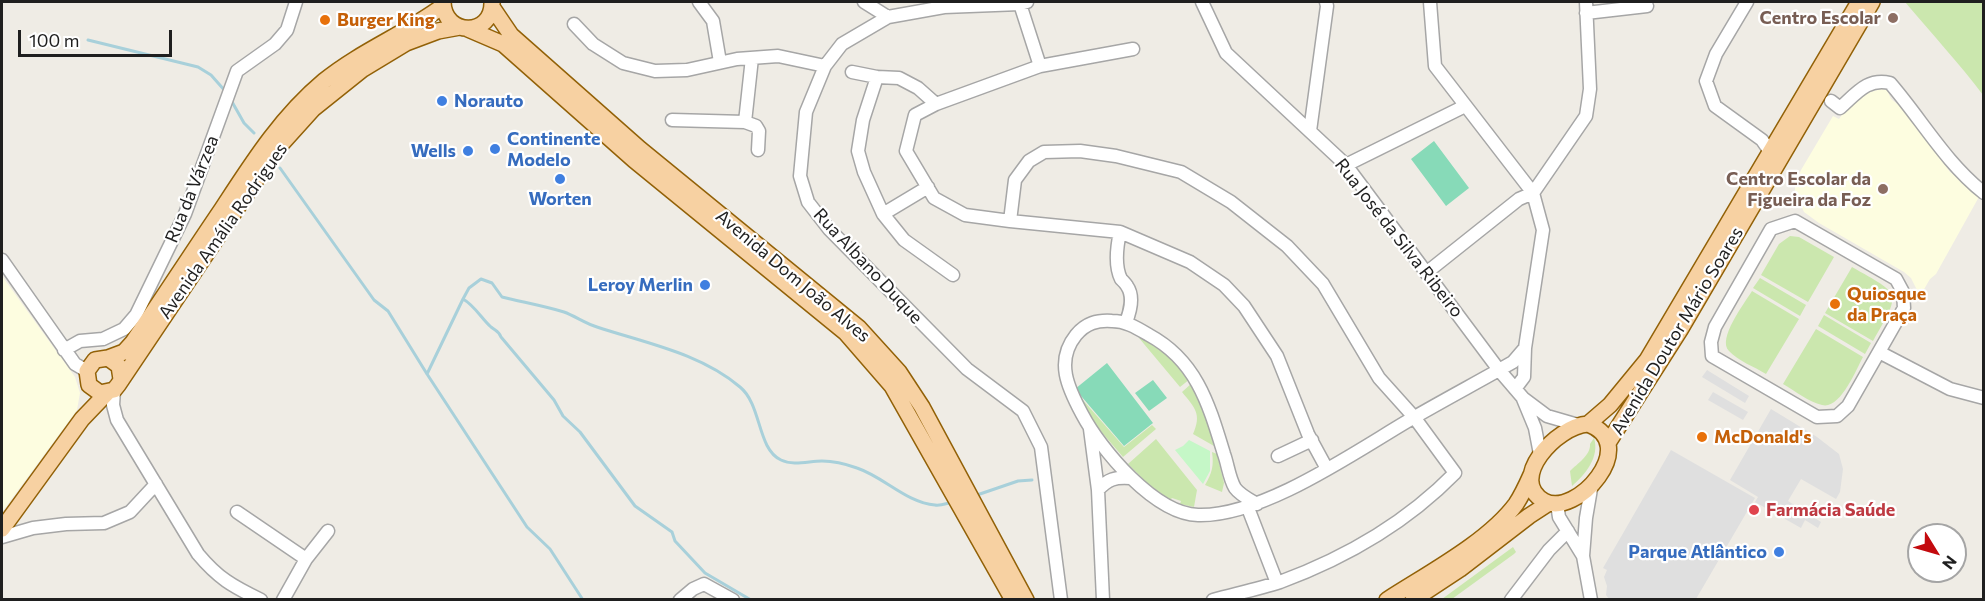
<!DOCTYPE html>
<html>
<head>
<meta charset="utf-8">
<style>
	body { margin:0 }
	#map { position:relative; width:1985px; height:601px; overflow:hidden; background:#efece5; font-family:Commissioner,sans-serif }
	canvas { display:block }
	.frame { position:absolute; inset:0; border:3px solid #1f1f1f; pointer-events:none }
	.north { position:absolute; left:1907px; top:523px; width:60px; height:60px; box-sizing:border-box; background:#fff; border:2px solid #a5a5a5; border-radius:50%; rotate:127deg; font-size:16px; font-weight:700; line-height:24px; text-align:center; color:#1f1f1f }
	.north::after { content:''; display:block; margin:auto; width:21px; height:27px; background:#c30a0e; clip-path:polygon(50% 0,100% 100%,50% 72%,0 100%) }
	.scale { position:absolute; left:18px; top:30px; width:154px; height:27px; box-sizing:border-box; border:3px solid #1f1f1f; border-top:0; padding-left:8px; font-size:18px; line-height:21px; white-space:nowrap; color:#1f1f1f; -webkit-text-stroke:4px #fff; paint-order:stroke }
</style>
</head>
<body>
<div id="map">
<canvas width="1985" height="601"></canvas>
<div class="frame"></div>
<div class="north">N</div>
<div class="scale">100 m</div>
</div>
<script>
const ctx = document.querySelector('canvas').getContext('2d');
ctx.lineJoin = 'round';
function fill(path, color) {
  ctx.fillStyle = color;
  ctx.fill(path, 'evenodd');
}
function strokePath(path, color, width, dash) {
  ctx.strokeStyle = color;
  ctx.lineWidth = width;
  ctx.lineCap = dash ? 'butt' : 'round';
  ctx.setLineDash(dash || []);
  ctx.stroke(path);
}
function write(font, color, halo, rows, align = 'center') {
  ctx.font = font + ' Commissioner,sans-serif';
  ctx.lineWidth = 4.5;
  ctx.setLineDash([]);
  ctx.textBaseline = 'middle';
  ctx.strokeStyle = halo;
  ctx.fillStyle = color;
  for (const [text, x, y, turn = 0] of rows) {
    ctx.save();
    ctx.translate(x, y);
    ctx.rotate((+turn || 0) * Math.PI / 180);
    ctx.textAlign = isNaN(turn) ? turn : align;
    if (halo) ctx.strokeText(text, 0, 0);
    ctx.fillText(text, 0, 0);
    ctx.restore();
  }
}
fill(new Path2D(`
	M1881,89L1887,90L1891,99L1906,111L1950,172L1980,195L1936,274L1930,279L1923,291L1917,290L1911,278L1904,272L1819,223L1804,212L1795,193V185L1801,170L1833,116L1839,119L1845,111L1864,94Z
	M2,276L75,377L80,393L77,410L2,512Z`), '#fdfde0');
fill(new Path2D(`
	M1905,2H1983V95C1959,63 1931,33 1905,2Z
	M1790,236L1799,237L1834,257L1808,302L1761,275L1779,244Z
	M1852,267C1901,295 1902,291 1873,341L1825,313Z
	M1760,278L1806,305L1800,316L1753,288Z
	M1752,291L1799,319L1766,374C1755,367 1738,361 1729,351C1717,339 1744,304 1752,291Z
	M1824,315L1871,343L1865,354L1818,326Z
	M1816,329L1863,357C1856,370 1840,410 1822,405C1809,402 1795,391 1783,384Z
	M1144,337L1169,356L1190,379L1180,387L1139,338Z
	M1192,383L1201,400L1214,446L1193,434C1202,414 1195,408 1182,392Z
	M1075,391L1124,447L1152,425L1156,429L1123,457L1086,414Z
	M1594,438C1600,457 1585,475 1572,486L1570,471C1577,464 1591,455 1590,444Z
	M1156,439L1197,490L1194,507L1180,504L1181,501L1172,498L1170,500L1148,484L1128,464Z
	M1212,452L1217,454L1224,483L1222,492L1205,485C1212,473 1214,466 1212,452Z
	M1513,547L1516,552L1514,554L1452,599H1442Z`), '#cbe7ae');
fill(new Path2D(`
	M1189,440L1210,451V471L1203,484L1175,450L1183,446Z`), '#c5f7c7');
fill(new Path2D(`
	M1434,141L1469,188L1446,206L1411,159Z
	M1107,363L1153,423L1124,446L1075,389Z
	M1153,380L1167,398L1149,411L1135,393Z`), '#87dab8');
fill(new Path2D(`
	M1707,370L1749,396L1745,403L1702,377Z
	M1713,392L1748,412L1743,420L1708,400Z
	M1771,409L1817,437L1839,454L1843,469L1840,492L1836,499L1801,479L1788,501L1821,522L1818,528L1805,520L1801,528L1755,502L1758,497L1730,480Z
	M1671,450L1755,498L1696,599H1609L1606,595L1607,586L1604,577L1607,570L1603,568Z`), '#dfdfdf');
strokePath(new Path2D(`
	M88,40L198,67L211,75L226,92
	M231,100L244,123L254,133
	M280,168L374,300L388,311L427,374L527,527L550,549L583,600
	M463,299L469,288L481,279L492,283L502,297C522,302 544,306 564,312C575,316 586,324 597,327C645,343 700,353 740,387C762,405 757,449 781,460C793,466 809,461 822,461C834,461 846,464 857,468C884,477 907,503 935,505C941,506 947,503 953,502
	M427,374L463,299C474,305 482,319 491,327C496,331 499,331 501,337L554,400L563,416L580,432L635,506L672,532L675,541L705,573L751,600
	M977,495L1018,481L1032,480`), '#a8d0da', 3);
const minor = new Path2D(`
	M699,2L713,21L720,62
	M864,2L888,17
	M1027,2L1020,4L944,7L888,17L842,44L825,66L806,112L800,176L808,202L829,229L967,369L1023,411L1041,447L1061,600
	M1202,2L1226,53L1346,165L1499,370L1523,398L1547,416L1578,425
	M1430,2L1435,66L1533,193L1543,230L1525,348
	M1747,2L1716,54L1706,81L1715,106L1762,140L1771,153
	M1020,4L1040,66
	M1586,13L1647,6
	M574,24L593,44L623,63L655,71L687,70L737,59L778,56L825,66
	M1133,49L1040,66L936,104L915,115L906,151L934,198L965,215L1010,221L1120,232L1190,262L1224,285L1244,306L1277,356L1308,434L1327,469
	M852,72L877,77L899,78L918,88L936,104
	M877,77L863,120L858,151L864,172L883,214L904,240L953,275
	M1831,101L1840,108C1857,93 1867,78 1890,83C1922,120 1945,162 1984,193
	M672,120L745,122L752,58
	M745,122L756,126L759,131L758,150
	M1310,131L1327,6L1326,2
	M1346,165L1465,106
	M883,214L928,187
	M1010,221L1015,180L1029,161L1044,152L1080,151L1116,156L1181,172L1231,202L1287,246L1323,284L1379,378L1414,417L1455,473C1406,523 1345,558 1280,582C1258,589 1235,594 1213,600
	M1795,221L1896,279L1903,292L1904,308L1848,406L1837,416L1817,417L1712,356L1711,342L1715,327L1771,229Z
	M1120,232C1117,246 1114,265 1121,279C1122,280 1126,284 1127,286C1134,296 1130,312 1126,322
	M2,260L75,364L87,371
	M1426,273L1519,199L1533,193L1586,116L1590,89L1586,2
	M64,350L80,341L103,339L124,329L136,315L185,214L237,71L275,44L287,30L296,2
	M1879,352L1950,389L1984,398
	M114,390L113,405L117,420L198,554C218,578 232,586 261,600
	M1523,399L1535,428L1540,454
	M1090,429L1098,490L1103,600
	M1278,456L1312,440
	M1098,490C1108,479 1115,477 1130,478
	M1257,504C1250,500 1240,495 1235,488C1229,478 1228,465 1224,454C1209,405 1197,361 1149,335C1137,328 1126,321 1112,321C1097,320 1086,323 1076,335C1055,361 1068,388 1082,414C1101,450 1155,514 1198,515C1261,517 1352,454 1406,422C1442,401 1478,382 1513,362L1525,348L1524,377L1515,389
	M1557,504L1559,517L1583,556
	M1248,508L1277,583
	M237,512L306,559
	M2,537L33,528L66,524L104,523L130,512L156,484
	M283,600L306,559L328,531
	M680,600L693,589L704,584L733,600
	M1511,600L1549,550L1568,531
	M1591,600L1583,556L1586,518L1592,483`);
const major = new Path2D(`
	M443,2C444,37 493,37 492,2
	M492,7L511,35L640,149L859,328L899,372L922,407L1026,600
	M468,29L503,44L634,160L846,333L892,386L1013,600
	M108,358L124,352L133,342C163,298 192,253 222,209C252,163 281,117 324,81C361,51 405,34 443,6
	M121,379L119,366L108,358L95,360L87,371L89,385L100,393L114,390L118,385L276,150L313,109L363,69L406,43L438,31L460,27
	M1588,424L1610,405L1647,360L1859,2
	M1588,424C1642,444 1576,519 1544,501C1507,480 1556,426 1588,424Z
	M1608,443L1680,330L1872,2
	M2,529L82,419L107,393
	M1387,600C1427,574 1488,542 1516,504C1522,495 1527,484 1531,475
	M1413,600L1460,569L1529,516L1549,503`);
strokePath(minor, '#a6a6a6', 15);
strokePath(major, '#926107', 18);
strokePath(minor, '#fff', 12);
strokePath(major, '#f7d1a2', 15);
for (const [x, y, r, color] of [
	[1893,18,6,"#8d6e63"],
	[325,20,6,"#e8710a"],
	[442,101,6,"#3f7fe0"],
	[495,149,6,"#3f7fe0"],
	[468,151,6,"#3f7fe0"],
	[560,179,6,"#3f7fe0"],
	[1883,189,6,"#8d6e63"],
	[705,285,6,"#3f7fe0"],
	[1835,304,6,"#e8710a"],
	[1702,437,6,"#e8710a"],
	[1754,510,6,"#e0444e"],
	[1779,552,6,"#3f7fe0"]
]) {
  const dot = new Path2D();
  dot.arc(x, y, r, 0, 2 * Math.PI);
  ctx.fillStyle = color;
  ctx.fill(dot);
  strokePath(dot, '#fff', 2);
}
write('bold 18px', '#785e54', '#fff', [
	["Centro Escolar",1881,18],
	["Centro Escolar da",1871,179],
	["Figueira da Foz",1871,200]
], 'right');
write('bold 18px', '#c56008', '#fff', [
	["Burger King",337,20],
	["Quiosque",1847,294],
	["da Praça",1847,315],
	["McDonald's",1714,437]
], 'left');
write('bold 18px', '#366cbe', '#fff', [
	["Norauto",454,101,"left"],
	["Continente",507,139,"left"],
	["Modelo",507,160,"left"],
	["Wells",456,151],
	["Worten",560,199,"center"],
	["Leroy Merlin",693,285],
	["Parque Atlântico",1767,552]
], 'right');
write('18px', '#1f1f1f', '#fff', [
	["Rua da Várzea",192,189,-68],
	["Avenida Amália Rodrigues",223,231,-55],
	["Rua José da Silva Ribeiro",1399,238,52],
	["Rua Albano Duque",868,266,47],
	["Avenida Dom João Alves",793,276,40],
	["Avenida Doutor Mário Soares",1677,331,-59]
]);
write('bold 18px', '#be3a42', '#fff', [
	["Farmácia Saúde",1766,510]
], 'left');
</script>
</body>
</html>
